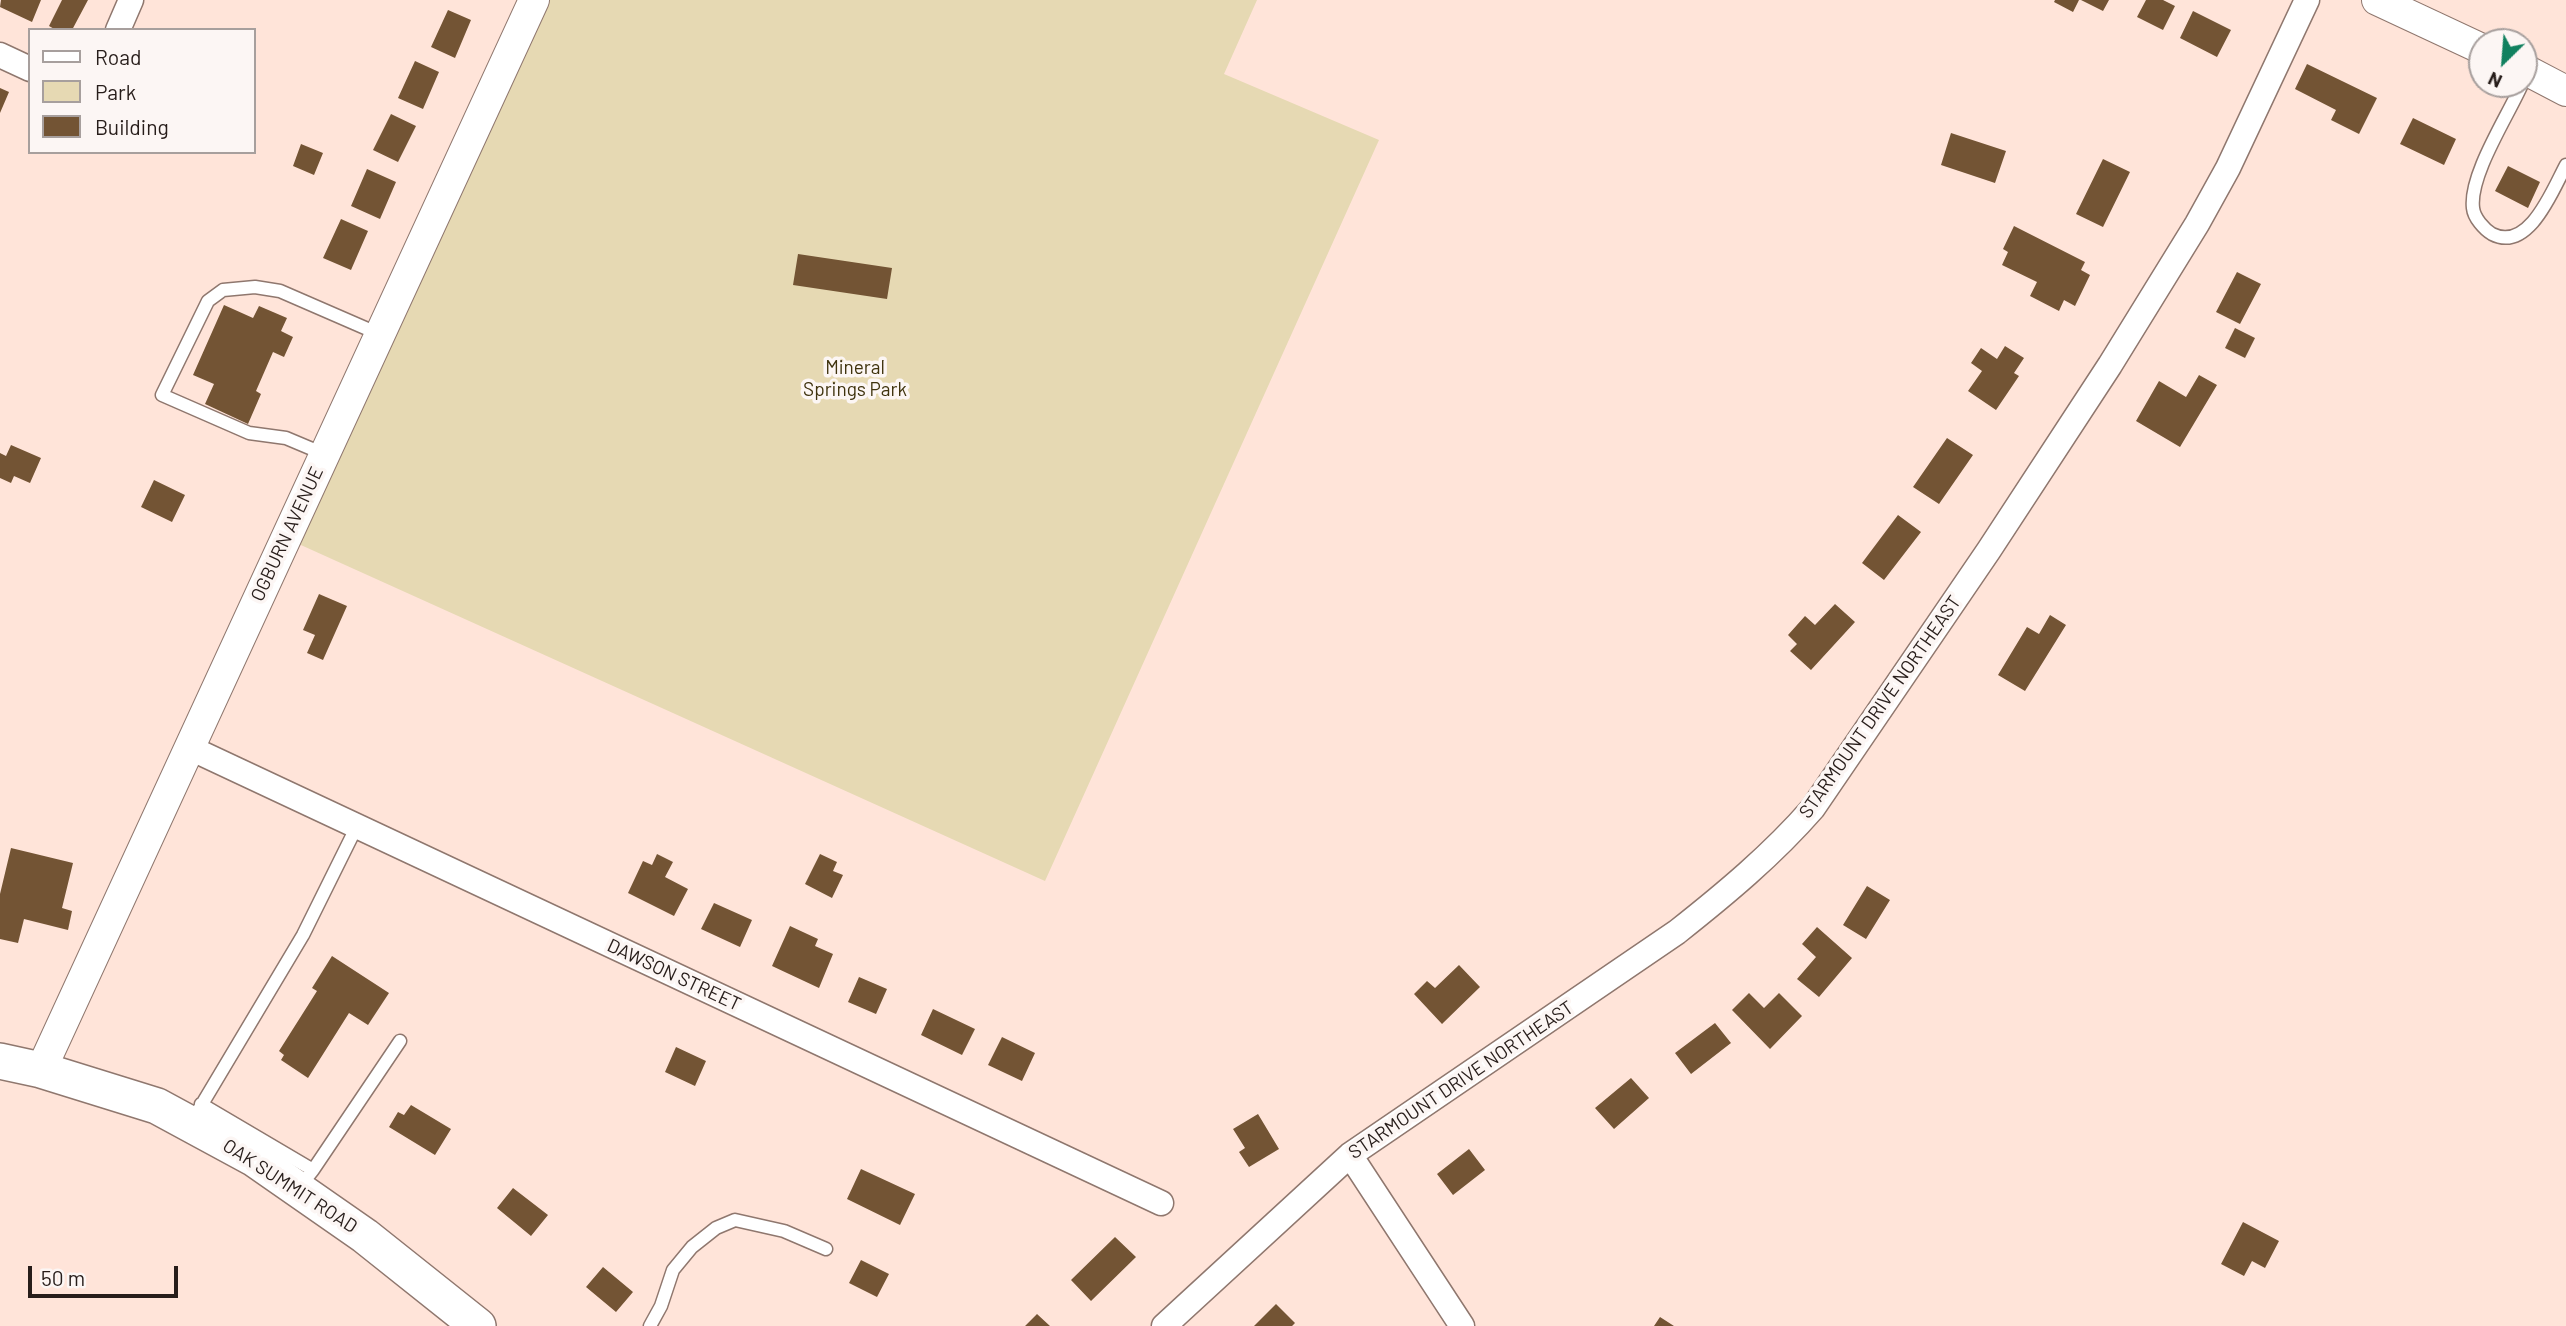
<!DOCTYPE html>
<html>
<head>
<meta charset="utf-8">
<style>
	body { margin:0 }
	#map { position:relative; width:2566px; height:1326px; overflow:hidden; background:#ffe4d9; font-family:Barlow,sans-serif }
	canvas { display:block }
	.legend { position:absolute; left:28px; top:28px; width:228px; height:126px; box-sizing:border-box; background:#fcf6f4; border:2px solid #a79f9d; margin:0; padding:9px 12px; list-style:none; font-size:21px; color:#271d1a }
	.legend li { display:flex; align-items:center; gap:14px; height:35px }
	.legend b { width:35px; border:2px solid #a79f9d }
	.north { position:absolute; left:2468px; top:28px; width:70px; height:70px; box-sizing:border-box; background:#fcf6f4; border:2px solid #a79f9d; border-radius:50%; rotate:205deg; font-size:19px; font-weight:700; line-height:28px; text-align:center; color:#271d1a }
	.north::after { content:''; display:block; margin:auto; width:24px; height:32px; background:#11815f; clip-path:polygon(50% 0,100% 100%,50% 72%,0 100%) }
	.scale { position:absolute; left:28px; top:1266px; width:150px; height:32px; box-sizing:border-box; border:4px solid #271d1a; border-top:0; padding-left:9px; font-size:21px; line-height:24px; white-space:nowrap; color:#271d1a; -webkit-text-stroke:5px #fcf6f4; paint-order:stroke }
</style>
</head>
<body>
<div id="map">
<canvas width="2566" height="1326"></canvas>
<ul class="legend">
<li><b style="height:9px;background:#fff"></b>Road</li>
<li><b style="height:19px;background:#e6d9b3"></b>Park</li>
<li><b style="height:19px;background:#735434"></b>Building</li>
</ul>
<div class="north">N</div>
<div class="scale">50 m</div>
</div>
<script>
const ctx = document.querySelector('canvas').getContext('2d');
ctx.lineJoin = 'round';
function fill(path, color) {
  ctx.fillStyle = color;
  ctx.fill(path, 'evenodd');
}
function strokePath(path, color, width, dash) {
  ctx.strokeStyle = color;
  ctx.lineWidth = width;
  ctx.lineCap = dash ? 'butt' : 'round';
  ctx.setLineDash(dash || []);
  ctx.stroke(path);
}
function write(font, color, halo, rows, align = 'center') {
  ctx.font = font + ' Barlow,sans-serif';
  ctx.lineWidth = 7;
  ctx.setLineDash([]);
  ctx.textBaseline = 'middle';
  ctx.strokeStyle = halo;
  ctx.fillStyle = color;
  for (const [text, x, y, turn = 0] of rows) {
    ctx.save();
    ctx.translate(x, y);
    ctx.rotate((+turn || 0) * Math.PI / 180);
    ctx.textAlign = isNaN(turn) ? turn : align;
    if (halo) ctx.strokeText(text, 0, 0);
    ctx.fillText(text, 0, 0);
    ctx.restore();
  }
}
fill(new Path2D(`
	M541,0H1257L1224,74L1379,140L1045,881L292,541Z`), '#e6d9b3');
fill(new Path2D(`
	M1,0H41L32,22L0,7Z
	M62,0H88L72,30H56L49,26Z
	M2055,0H2079L2073,12L2054,2Z
	M2081,0H2109L2103,11Z
	M2146,0H2163L2175,6L2163,30L2137,17Z
	M448,10L471,20L455,58L431,47Z
	M2193,11L2231,30L2217,57L2180,38Z
	M415,61L439,72L423,109L398,98Z
	M2307,64L2377,98L2359,134L2331,120L2336,110L2295,89Z
	M0,88L9,92L0,113Z
	M391,114L416,126L398,162L373,150Z
	M2413,118L2456,139L2444,165L2400,144Z
	M1951,133L2006,151L1995,183L1941,165Z
	M301,144L323,153L314,175L293,166Z
	M2103,159L2130,172L2103,227L2076,214Z
	M2508,166L2540,182L2528,208L2495,191Z
	M367,169L396,182L380,219L351,206Z
	M341,219L368,231L351,270L323,258Z
	M2014,226L2085,262L2081,270L2090,275L2075,306L2064,300L2059,311L2030,296L2037,282L2002,265L2008,252L2003,249Z
	M798,254L892,268L887,299L793,285Z
	M2237,272L2261,284L2240,324L2216,312Z
	M224,305L253,318L259,306L287,318L281,331L293,337L284,357L273,352L256,391L261,394L248,424L205,404L214,384L193,375Z
	M2235,328L2255,338L2245,358L2225,348Z
	M2005,346L2024,358L2014,373L2019,376L1996,410L1968,391L1982,371L1971,363L1981,348L1997,359Z
	M2199,375L2217,385L2180,447L2136,421L2159,381L2186,397Z
	M1947,438L1973,455L1939,504L1913,487Z
	M11,445L41,458L30,483L14,476L11,483L0,478V453L6,456Z
	M154,480L185,495L172,522L141,507Z
	M1898,515L1921,532L1884,580L1862,563Z
	M319,594L347,606L323,660L307,653L315,635L303,630Z
	M1835,604L1855,622L1811,670L1790,651L1797,644L1788,635L1805,616L1815,625Z
	M2050,615L2066,625L2025,691L1998,675L2027,627L2039,634Z
	M11,848L73,863L62,908L72,911L68,930L24,919L18,943L0,939V894Z
	M657,854L673,862L665,877L688,889L674,916L628,893L643,861L652,865Z
	M820,854L837,862L833,871L843,875L832,898L805,884Z
	M1867,886L1890,900L1866,939L1843,925Z
	M714,903L752,920L740,947L701,929Z
	M790,926L818,939L815,946L833,954L819,988L772,966Z
	M1817,927L1852,958L1819,997L1797,979L1816,957L1802,944Z
	M332,956L389,993L368,1025L349,1013L308,1078L281,1060L284,1055L279,1051L317,991L312,988Z
	M1459,965L1480,987L1442,1024L1414,994L1427,981L1435,988Z
	M859,977L887,989L876,1014L848,1002Z
	M1749,993L1764,1008L1779,993L1802,1016L1770,1049L1732,1010Z
	M933,1009L975,1029L962,1055L921,1035Z
	M1715,1023L1731,1043L1691,1074L1675,1053Z
	M1002,1037L1035,1053L1022,1081L988,1065Z
	M676,1047L706,1061L695,1086L665,1072Z
	M1631,1078L1649,1098L1614,1129L1595,1108Z
	M411,1105L451,1129L435,1155L389,1127L398,1112L404,1115Z
	M1258,1114L1279,1149L1249,1167L1239,1152L1245,1148L1233,1129Z
	M1469,1149L1485,1170L1453,1195L1437,1174Z
	M861,1169L915,1194L900,1225L847,1199Z
	M513,1188L548,1215L531,1236L497,1208Z
	M2243,1222L2279,1241L2265,1268L2252,1261L2244,1276L2221,1264Z
	M1115,1237L1136,1257L1091,1301L1071,1280Z
	M861,1260L889,1274L877,1297L849,1283Z
	M603,1267L633,1292L616,1312L586,1287Z
	M1276,1304L1295,1323L1292,1326H1254Z
	M1037,1314L1050,1326H1025Z
	M1660,1317L1674,1326H1654Z`), '#735434');
const service = new Path2D(`
	M2522,84C2508,116 2469,175 2473,208C2474,218 2484,229 2492,234C2529,253 2553,189 2566,165
	M324,454L286,438L249,433L162,395L208,301L223,290L255,287L280,291L379,334
	M201,1104L313,1170L309,1175
	M192,1121L303,935L357,826
	M313,1170L400,1041
	M650,1326L661,1306L673,1270L692,1247L716,1228L735,1220L784,1231L826,1249`);
const minor = new Path2D(`
	M118,30L131,0
	M0,55L30,69
	M188,747L1161,1203
	M1350,1155L1462,1326
	M1164,1326L1350,1155L1677,932C1725,894 1772,855 1813,808L1989,550L2110,365L2197,224L2228,168L2307,0`);
const tertiary = new Path2D(`
	M2377,0L2482,49
	M2524,69L2566,91
	M41,1070L534,0`);
const secondary = new Path2D(`
	M0,1061L41,1070L157,1106L253,1158L365,1236L478,1326`);
strokePath(service, '#8f776e', 15);
strokePath(minor, '#8f776e', 27);
strokePath(tertiary, '#8f776e', 32);
strokePath(secondary, '#8f776e', 38);
strokePath(service, '#fff', 12);
strokePath(minor, '#fff', 24);
strokePath(tertiary, '#fff', 30);
strokePath(secondary, '#fff', 35);
write('19px', '#3f330e', '#fcf6f4', [
	["Mineral",855,368],
	["Springs Park",855,390]
]);
write('19px', '#271d1a', '#fcf6f4', [
	["OGBURN AVENUE",287,534,-65],
	["STARMOUNT DRIVE NORTHEAST",1880,707,-55],
	["DAWSON STREET",674,975,25],
	["STARMOUNT DRIVE NORTHEAST",1461,1080,-34],
	["OAK SUMMIT ROAD",290,1186,33]
]);
</script>
</body>
</html>
